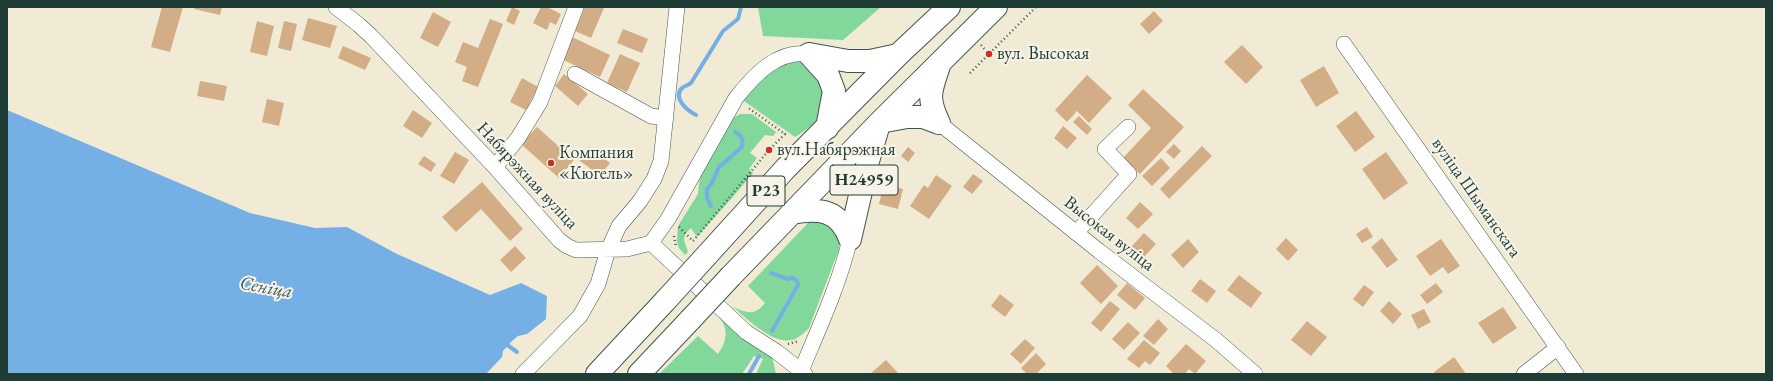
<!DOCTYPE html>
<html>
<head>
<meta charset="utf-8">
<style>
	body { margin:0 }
	#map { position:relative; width:1773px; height:381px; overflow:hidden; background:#f1ebd5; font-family:"EB Garamond",serif }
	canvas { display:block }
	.frame { position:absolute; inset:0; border:8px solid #1f3d34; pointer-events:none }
</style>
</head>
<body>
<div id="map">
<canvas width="1773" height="381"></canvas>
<div class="frame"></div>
</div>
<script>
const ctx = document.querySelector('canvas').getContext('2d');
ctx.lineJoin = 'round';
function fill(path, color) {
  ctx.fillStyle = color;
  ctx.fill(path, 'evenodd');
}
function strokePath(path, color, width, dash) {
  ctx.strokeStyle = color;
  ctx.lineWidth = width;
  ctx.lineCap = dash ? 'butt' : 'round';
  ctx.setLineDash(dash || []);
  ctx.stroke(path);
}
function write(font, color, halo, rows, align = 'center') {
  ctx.font = font + ' "EB Garamond",serif';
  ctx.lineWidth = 4;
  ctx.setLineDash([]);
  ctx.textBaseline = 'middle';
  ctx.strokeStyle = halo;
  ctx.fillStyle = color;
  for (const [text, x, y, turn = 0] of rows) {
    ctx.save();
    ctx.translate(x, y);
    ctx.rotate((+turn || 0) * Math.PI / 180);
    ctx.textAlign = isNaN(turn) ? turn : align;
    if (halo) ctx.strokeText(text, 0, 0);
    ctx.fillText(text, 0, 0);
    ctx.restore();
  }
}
fill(new Path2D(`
	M758,7H881L843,40L763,36Z
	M798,61L807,63L825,80C822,113 826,118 795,137L744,101C759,79 772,67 798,61Z
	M740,114H752L776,132L773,136L765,135L750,153L757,158L749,169L753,173L732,198L697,237L691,228L685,234L684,240L688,252L685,255L679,248L677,242L678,226L698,194L699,183L705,162L733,118Z
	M816,220L833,226L839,239V249L809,328C804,333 798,339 791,340C772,344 746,318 733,307C747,313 755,316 765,303L748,286L808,223Z
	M719,317L772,356L776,374H756L763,359L754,356L742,374H659L698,336L718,354C727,341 729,330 719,317Z`), '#82d79a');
fill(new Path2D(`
	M7,110L250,213L315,228L347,227L397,254L490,295L521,283L547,296L546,319L527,334L518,336L512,341L503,351L502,357L486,374H7Z`), '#74afe5');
strokePath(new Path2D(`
	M696,115C688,111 672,98 682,88C685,86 688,85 691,83L723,31L738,19L741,7
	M711,206L707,198V189L712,183L719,167L742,147C743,140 743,136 735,132
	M771,273L788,279L793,278L797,281L798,285L772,331
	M503,342L517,352
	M749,374L759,356`), '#74afe5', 4);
fill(new Path2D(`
	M162,7H183L170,52L151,47Z
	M195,7H222L220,15L194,9Z
	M512,7L520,11L514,25L506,21Z
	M541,7H547L561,14L556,25L550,22L547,30L533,23Z
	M585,7L604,8L591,38L575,31Z
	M1154,11L1163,21L1149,34L1140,24Z
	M433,12L451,22L438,47L420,38Z
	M308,18L337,26L330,48L302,40Z
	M490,19L503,24L478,87L462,81L467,67L455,62L463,42L478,48Z
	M257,21L274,26L267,56L250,52Z
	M284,21L297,24L291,51L278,48Z
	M623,29L648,39L642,53L617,43Z
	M572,37L610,55L600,77L561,59Z
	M1242,45L1263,67L1246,84L1224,62Z
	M343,46L371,58L365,70L338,58Z
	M620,54L640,63L627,92L607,83Z
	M1324,66L1339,93L1316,107L1300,80Z
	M564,74L588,94L578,106L555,86Z
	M1087,75L1112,98L1089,123L1077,111L1067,122L1055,110Z
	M522,78L538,87L526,110L510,102Z
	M200,81L227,86L224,101L197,96Z
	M1143,89L1184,127L1140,174L1123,158L1151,128L1128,105Z
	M267,99L284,103L279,126L262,122Z
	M413,110L432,123L422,138L403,126Z
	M1356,111L1375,137L1355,152L1336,126Z
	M1079,116L1092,129L1087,135L1073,122Z
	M1063,126L1077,138L1067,149L1054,138Z
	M537,127L574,160L559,178L521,144Z
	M1174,144L1181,151L1174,159L1166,152Z
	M1202,146L1212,156L1169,199L1160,189Z
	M589,147L610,163L600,176L579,160Z
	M908,147L915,153L908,162L901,156Z
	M455,152L469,160L454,184L440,176Z
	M1386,152L1408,183L1384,200L1362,169Z
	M424,156L436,164L431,172L418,164Z
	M1161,158L1170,168L1152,186L1142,176Z
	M973,174L983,181L972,194L963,187Z
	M936,175L952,186L929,219L910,206L924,185L928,188Z
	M482,182L523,229L510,241L481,209L456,232L442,217Z
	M884,184L903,189L898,209L879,204Z
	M1140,202L1153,214L1138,229L1126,218Z
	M1367,227L1373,237L1362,243L1356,234Z
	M1144,233L1156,244L1143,258L1131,247Z
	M1286,238L1298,250L1288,261L1276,249Z
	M1382,238L1398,260L1387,268L1371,247Z
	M1188,239L1199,252L1183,268L1171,255Z
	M1441,239L1460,266L1448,274L1443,267L1430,276L1416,256Z
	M515,246L526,258L511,272L500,260Z
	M1097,265L1118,286L1101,304L1080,283Z
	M1239,275L1262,293L1251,308L1227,290Z
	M1200,279L1216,291L1207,303L1191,291Z
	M1127,283L1145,298L1135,310L1117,295Z
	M1436,283L1443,292L1427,304L1420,295Z
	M1364,285L1374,292L1363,307L1353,299Z
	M1000,294L1014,305L1005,317L991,306Z
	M1110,301L1120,309L1101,332L1091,323Z
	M1389,301L1402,314L1393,324L1380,311Z
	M1503,307L1517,328L1493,344L1478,323Z
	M1424,309L1431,322L1418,329L1411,315Z
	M1158,319L1168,329L1154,345L1143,336Z
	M1307,321L1327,337L1311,356L1291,340Z
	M1128,322L1140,333L1124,350L1112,339Z
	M1025,339L1035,348L1021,364L1010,354Z
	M1144,340L1160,353L1150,365L1145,361L1139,368L1127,359Z
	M1186,344L1206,361L1195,374L1189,369L1185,374H1174L1166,366Z
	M1036,353L1046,364L1036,374H1027L1021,368Z
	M1454,357L1466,374H1436L1434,372Z
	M886,360L899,374H870Z`), '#d3ad86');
const minor = new Path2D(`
	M336,7L359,25L371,36L495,167L559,240L567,246L576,250L627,249L651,243L668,219L736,98C754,75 777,50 809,54
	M1344,44L1576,374
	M575,74L651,116L666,118
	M939,123L1099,251L1216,340L1255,374
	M495,167L518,138L540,102L576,7
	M1076,233L1129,174L1105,149L1128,127
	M651,243L746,332L777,352L805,374
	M523,374L580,316L598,284L608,250L619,226L640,201L654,179L661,161L677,7
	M798,374L801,371C819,328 839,285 850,239
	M1524,374L1558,347`);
const highway = new Path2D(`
	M809,54L848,61H870L898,55
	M809,54L828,75L834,91L827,128
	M880,122L907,117H923L939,123
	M939,123C927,98 930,92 939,66
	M791,213C819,208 839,209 850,239
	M850,239L868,161L879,124
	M707,255L786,168L898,55L949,7
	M731,276L880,122L996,7
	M597,374L666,300
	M639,374L690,320`);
strokePath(minor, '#3e574c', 16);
strokePath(highway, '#3e574c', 24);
strokePath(new Path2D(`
	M981,45L989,54
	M970,73L1036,7
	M679,227L693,241L769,150L785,134L747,107
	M674,236L676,247
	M788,344L799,341`), '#3e574c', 2.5, [1, 3]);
strokePath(minor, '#fff', 15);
strokePath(highway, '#fff', 22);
const highwayBridge = new Path2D(`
	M666,300L707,255
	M690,320L731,276`);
strokePath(highwayBridge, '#3e574c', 24, []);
strokePath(highwayBridge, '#fff', 22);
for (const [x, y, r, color] of [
	[989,54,4,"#c8321e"],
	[769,150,4,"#c8321e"],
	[551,163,4,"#c8321e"]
]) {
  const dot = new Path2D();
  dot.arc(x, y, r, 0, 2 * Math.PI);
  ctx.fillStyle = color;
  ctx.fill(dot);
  strokePath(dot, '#f7f3e8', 1.5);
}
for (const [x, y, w] of [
	[864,180,68],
	[766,191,38]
]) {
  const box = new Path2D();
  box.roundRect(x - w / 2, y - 15, w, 30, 3);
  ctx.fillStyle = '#f7f3e8';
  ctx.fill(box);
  strokePath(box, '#1f3d34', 1);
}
write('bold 17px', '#1f3d34', null, [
	["Н24959",864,180],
	["Р23",766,191]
]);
write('18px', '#1f3d34', '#f7f3e8', [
	["вул. Высокая",997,54],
	["вул.Набярэжная",777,150],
	["Компания",559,153],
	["«Кюгель»",559,174]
], 'left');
write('18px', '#1f3d34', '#f7f3e8', [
	["Набярэжная вуліца",527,176,47],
	["вуліца Шыманскага",1476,198,55],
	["Высокая вуліца",1109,234,38]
]);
write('italic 19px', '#345a60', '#f7f3e8', [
	["Сеніца",266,288,10]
]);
</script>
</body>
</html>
